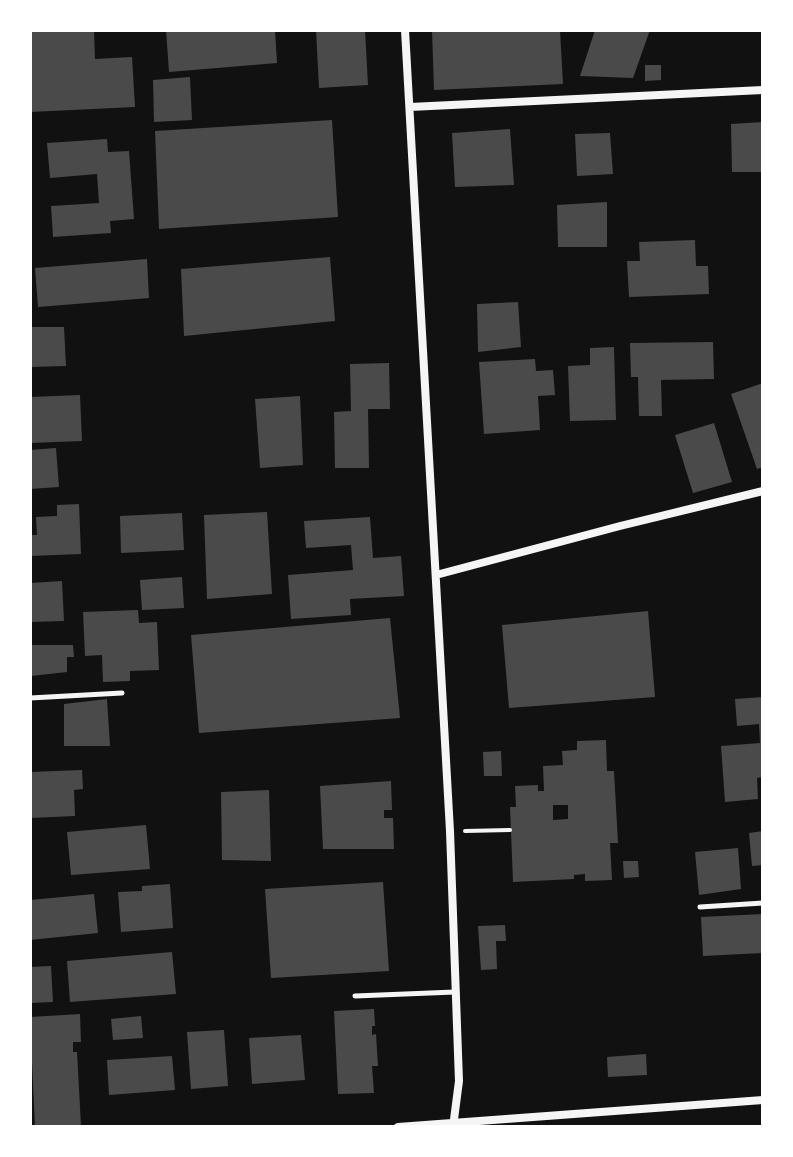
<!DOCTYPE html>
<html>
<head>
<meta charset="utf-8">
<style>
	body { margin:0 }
	#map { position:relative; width:793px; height:1157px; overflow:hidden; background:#111; font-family:"Archivo Narrow",sans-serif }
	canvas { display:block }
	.frame { position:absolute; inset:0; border:32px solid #fff; pointer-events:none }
</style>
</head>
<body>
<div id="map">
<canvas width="793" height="1157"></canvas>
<div class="frame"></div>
</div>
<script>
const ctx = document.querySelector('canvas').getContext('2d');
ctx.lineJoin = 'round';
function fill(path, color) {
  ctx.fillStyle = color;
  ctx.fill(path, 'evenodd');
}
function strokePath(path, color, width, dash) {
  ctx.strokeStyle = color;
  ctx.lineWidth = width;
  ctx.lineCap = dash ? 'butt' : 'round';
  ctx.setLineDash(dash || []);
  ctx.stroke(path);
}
fill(new Path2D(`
	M30,30H94L95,59L132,57L135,107L30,112Z
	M166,30H275L277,63L169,72Z
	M316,30H365L368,85L319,88Z
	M432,30H560L563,84L434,90Z
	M595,30H650L633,78L580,76Z
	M645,65H661V80L645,81Z
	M190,77L192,120L154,122L153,80Z
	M332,120L338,217L159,229L155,131Z
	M763,122V172H732L731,124Z
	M510,129L514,185L455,187L452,133Z
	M610,133L613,174L577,176L575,134Z
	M107,139L108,152L129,151L134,219L110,221L111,233L53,237L51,206L99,203L97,174L50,178L47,143Z
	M607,202V247H558L557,205Z
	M695,240L696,266H708L709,294L629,297L627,261H640L639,242Z
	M330,257L335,321L184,336L181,269Z
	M147,259L149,298L38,307L35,268Z
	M518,302L521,347L478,352L477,304Z
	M30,327H64L66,366L30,367Z
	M713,342L714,379L661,380L662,416H639L638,377H631L630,343Z
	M614,347L616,420L570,421L568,366L590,365V348Z
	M535,359L536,371L553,370L555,395L538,396L540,430L484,434L479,362Z
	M389,363L390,409H368L369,468H335L334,412L351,411L350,364Z
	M763,383V467L757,469L731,394Z
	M80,395L82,441L30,443V397Z
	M300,396L303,465L260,468L255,399Z
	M714,423L732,482L693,493L675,435Z
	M56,448L59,487L30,489V450Z
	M79,504L81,554L30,556V535H37L36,517L57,516V505Z
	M267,512L272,594L207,599L204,515Z
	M182,513L184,550L121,553L120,516Z
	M370,517L373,558L401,556L404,596L350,599L351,615L291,619L288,575L353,570L351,545L306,548L304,521Z
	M182,577L184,608L142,610L140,580Z
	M62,581L64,621L30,622V583Z
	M138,610L139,623L157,622L159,670L130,671V681L103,682L102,655L85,656L83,612Z
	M648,611L655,697L509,708L502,625Z
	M390,618L400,718L199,733L191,635Z
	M30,645H73L74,657H67V672L31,676Z
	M763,697V777L757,778L758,799L725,802L721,746L760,743L759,724L737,726L735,699Z
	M107,699L110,746H64V704Z
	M606,740L607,771H614L618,843H610L612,880L585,881V874L574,875V879L513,882L510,807H516L515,786L538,785V791H544L543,766L563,765L562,751L577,750V741ZM553,805H568V819L553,820Z
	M501,751L502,776H484L483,752Z
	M82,770L83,789L74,790L75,816L30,818V772Z
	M391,781L392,810H384V818H393L394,849H323L320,786Z
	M269,790L271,861L222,860L221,792Z
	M146,825L150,869L71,875L67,832Z
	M763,831V865L752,866L749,833Z
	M738,848L741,889L699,895L695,852Z
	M623,861H638L639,877L624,878Z
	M383,882L389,971L271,978L265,889Z
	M170,884L173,928L121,932L118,892L142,891V886Z
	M94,894L98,933L30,940V900Z
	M763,914V953L703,956L701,917Z
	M505,925L506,941H496L497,969L481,970L478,926Z
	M172,952L176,994L70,1002L67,961Z
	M51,966L53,1002L30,1003V967Z
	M374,1009L375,1026H372V1035L376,1034L378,1066H372L374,1093L338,1094L334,1011Z
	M80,1014L81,1042H73V1052H77L81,1126L35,1127L30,1017Z
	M141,1016L143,1038L113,1040L111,1019Z
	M224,1030L228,1086L191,1089L187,1032Z
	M301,1035L305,1080L252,1084L249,1038Z
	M646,1054L647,1075L608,1077L607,1057Z
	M172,1056L175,1090L109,1095L107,1060Z`), '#4a4a4a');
strokePath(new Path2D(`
	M465,831L510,830`), '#f5f5f5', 4);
strokePath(new Path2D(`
	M30,698L122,693
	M700,907L763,903
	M355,996L455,992`), '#f5f5f5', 5);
strokePath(new Path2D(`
	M405,30L450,831L459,1081L453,1127
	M410,107L763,90
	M436,575L620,526L763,491
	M398,1127L763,1100`), '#f5f5f5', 8);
</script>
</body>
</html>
